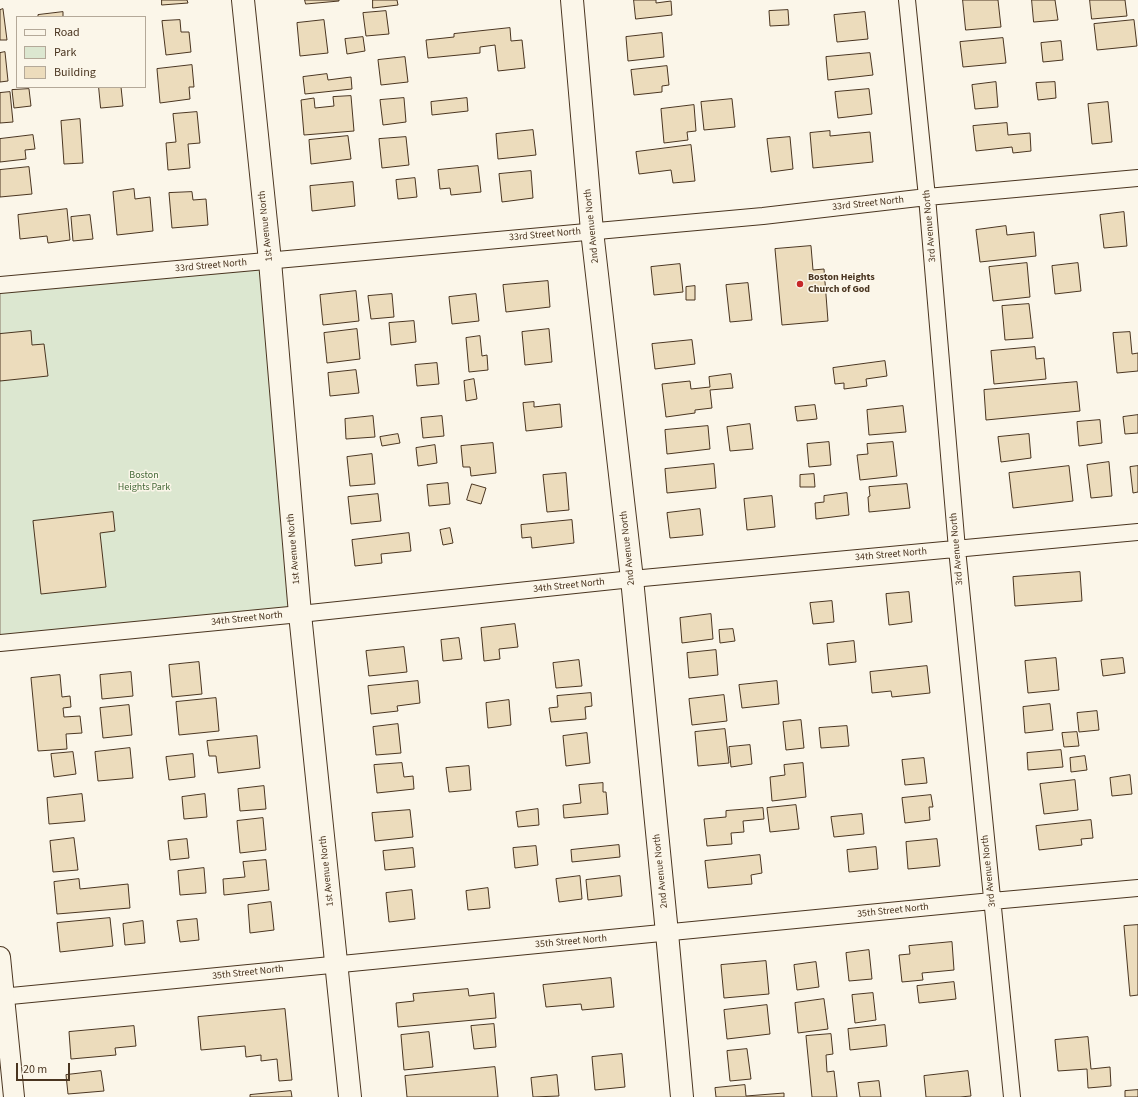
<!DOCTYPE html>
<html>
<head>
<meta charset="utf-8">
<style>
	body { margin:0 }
	#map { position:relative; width:1138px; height:1097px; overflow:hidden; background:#fbf6e9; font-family:"Source Sans 3",sans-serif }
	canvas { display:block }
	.legend { position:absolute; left:16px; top:16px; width:130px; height:72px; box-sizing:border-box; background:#fbf6e9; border:1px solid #b4a999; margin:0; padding:5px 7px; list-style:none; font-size:12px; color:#4a3520 }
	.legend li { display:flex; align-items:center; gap:8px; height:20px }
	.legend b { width:20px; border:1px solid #b4a999 }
	.scale { position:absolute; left:16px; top:1063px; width:54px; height:18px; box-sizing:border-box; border:2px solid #4a3520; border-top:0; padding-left:5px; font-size:12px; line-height:14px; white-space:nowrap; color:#4a3520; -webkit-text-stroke:3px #fbf6e9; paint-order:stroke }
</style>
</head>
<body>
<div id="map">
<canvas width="1138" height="1097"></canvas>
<ul class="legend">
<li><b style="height:5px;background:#fbf6e9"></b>Road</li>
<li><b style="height:11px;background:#dce7d0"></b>Park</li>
<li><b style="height:11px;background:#ecdcbc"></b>Building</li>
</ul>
<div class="scale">20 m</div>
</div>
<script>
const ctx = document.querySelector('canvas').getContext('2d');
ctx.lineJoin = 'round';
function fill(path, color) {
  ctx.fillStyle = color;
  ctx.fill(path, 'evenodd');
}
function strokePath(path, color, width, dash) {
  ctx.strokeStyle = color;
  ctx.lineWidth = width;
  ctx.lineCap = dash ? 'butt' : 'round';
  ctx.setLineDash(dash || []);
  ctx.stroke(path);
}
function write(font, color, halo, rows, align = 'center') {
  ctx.font = font + ' "Source Sans 3",sans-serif';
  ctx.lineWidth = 3;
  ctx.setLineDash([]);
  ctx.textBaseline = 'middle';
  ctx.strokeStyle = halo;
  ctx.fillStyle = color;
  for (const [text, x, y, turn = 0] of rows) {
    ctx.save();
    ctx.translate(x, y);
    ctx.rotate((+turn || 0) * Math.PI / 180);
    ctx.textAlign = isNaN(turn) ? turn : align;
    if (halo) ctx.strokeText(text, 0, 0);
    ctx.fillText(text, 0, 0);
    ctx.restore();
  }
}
const green = new Path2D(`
	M270,261L300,614L0,643V285Z`);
fill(green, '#dce7d0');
strokePath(green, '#887966', 1);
const building = new Path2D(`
	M162,0H187L188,3L162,5Z
	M305,0H339V1L306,4Z
	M373,0H397L398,5L373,8Z
	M634,0H656V3L671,1L672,15L636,19Z
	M963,0H998L1001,27L966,30Z
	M1032,0H1055L1058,20L1034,22Z
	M1090,0H1125L1127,16L1092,19Z
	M3,9L7,40H0V10Z
	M788,10L789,25L770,26L769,11Z
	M386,11L389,34L366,36L363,13Z
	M63,12V17H38V15Z
	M865,12L868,39L837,42L834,15Z
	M180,20L181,32H189L191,52L166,55L162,21Z
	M324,20L328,53L300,56L297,23Z
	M1134,20L1137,46L1097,50L1094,24Z
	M510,28L511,41L522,40L525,68L498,71L495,45L480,47V53L428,58L426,40L454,37V34Z
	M662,33L664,57L628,61L626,37Z
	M363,37L365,51L347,54L345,39Z
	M1003,38L1006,63L963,67L960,42Z
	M1061,41L1063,60L1043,62L1041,43Z
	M5,52L8,81L0,82V53Z
	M870,53L873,75L828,80L826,57Z
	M405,57L408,82L381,85L378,60Z
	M192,65L194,87H189L190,99L160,103L157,69Z
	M667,66L669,85L662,86V92L634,95L631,70Z
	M327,74L328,80L351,77L352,89L305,94L303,77Z
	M996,82L998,107L975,109L972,85Z
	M1055,82L1056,98L1038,100L1036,83Z
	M99,87H121L123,106L101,108Z
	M29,89L31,106L14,108L12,90Z
	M869,89L872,114L838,118L835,92Z
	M10,92L13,122L0,123V93Z
	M351,96L354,131L304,135L301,100L314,98L315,108L334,106L333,97Z
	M404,98L406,122L383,125L380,100Z
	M467,98L468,111L432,115L431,102Z
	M732,99L735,127L704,130L701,102Z
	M1108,102L1112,142L1092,144L1088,104Z
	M694,105L696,131L687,132L688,140L664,143L661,109Z
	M197,112L200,143L188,144L190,168L168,170L166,143L176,142L173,114Z
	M80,119L83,163L64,164L61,121Z
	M1007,123L1008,135L1030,133L1031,151L1013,153L1012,147L976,151L973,126Z
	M533,130L536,155L498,159L496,134Z
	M830,131V136L870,132L873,162L813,168L810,133Z
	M33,135L35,149L25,150L26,159L0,162V139Z
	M348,136L351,159L311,164L309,140Z
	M406,137L409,165L382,168L379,139Z
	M790,137L793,169L771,172L767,139Z
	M691,145L695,181L673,183L671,170L639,174L636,152Z
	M478,166L481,192L451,195L450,188L440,189L438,170Z
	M29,167L32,194L0,197V170Z
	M531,171L533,198L502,202L499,174Z
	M415,178L417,197L398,199L396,180Z
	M353,182L355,206L312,211L310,186Z
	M134,189L135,199L150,197L153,231L117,235L113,192Z
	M192,192L193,200L206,199L208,225L172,228L169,193Z
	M67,209L70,240L48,243L47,236L20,239L18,215Z
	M1124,212L1127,246L1104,248L1100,215Z
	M90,215L93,239L73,241L71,217Z
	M1006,226L1007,235L1034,232L1036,256L980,262L976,230Z
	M811,246L813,270L824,269L828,321L782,325L775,249Z
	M1027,263L1030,297L993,301L989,267Z
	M1078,263L1081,291L1055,294L1052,266Z
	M680,264L683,292L654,295L651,267Z
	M548,281L550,307L506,312L503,285Z
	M748,283L752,320L730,322L726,285Z
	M695,286V300H686V287Z
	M356,291L359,321L323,325L320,295Z
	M392,294L394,317L371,319L368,296Z
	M476,294L479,321L452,324L449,297Z
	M1029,304L1033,338L1005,340L1002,306Z
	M414,321L416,342L391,345L389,323Z
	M357,329L360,359L327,363L324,333Z
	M549,329L552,362L525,365L522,332Z
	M31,331L32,345L44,344L48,376L0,381V334Z
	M1130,332L1132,354L1138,353V371L1117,373L1113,333Z
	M480,336L482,356L487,355L488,370L469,372L466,338Z
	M692,340L695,364L655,369L652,344Z
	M1035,347L1036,359L1044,358L1046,379L994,384L991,351Z
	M885,361L887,376L866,379L867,386L844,389V383L835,384L833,368Z
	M437,363L439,384L417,386L415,365Z
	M356,370L359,393L330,396L328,373Z
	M731,374L733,388L710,390L712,408L695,410V413L666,417L662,384L690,381L691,389L710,387L709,377Z
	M474,379L477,399L466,401L464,381Z
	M1077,382L1080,411L986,420L984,390Z
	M534,402V407L560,404L562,427L526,431L523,403Z
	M815,405L817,419L797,421L795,407Z
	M903,406L906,432L869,435L867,410Z
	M1138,415V433L1125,434L1123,417Z
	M373,416L375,437L346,439L345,419Z
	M442,416L444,436L423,438L421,418Z
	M1100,420L1102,443L1079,446L1077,422Z
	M750,424L753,449L730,451L727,427Z
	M708,426L710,449L667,454L665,430Z
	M398,434L400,443L382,446L380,437Z
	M1029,434L1031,458L1001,462L998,437Z
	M829,442L831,465L809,467L807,444Z
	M893,442L897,476L860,480L857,455L868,454L867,444Z
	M493,443L496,473L471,476L470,467H463L461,446Z
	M435,445L437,463L418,466L416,448Z
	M372,454L375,484L350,486L347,457Z
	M1109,462L1112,496L1091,498L1087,465Z
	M714,464L716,488L667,493L665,469Z
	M1069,466L1073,501L1013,508L1009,473Z
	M1138,466V492L1133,493L1130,467Z
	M566,473L569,510L547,512L543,475Z
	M814,474L815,487H800V475Z
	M448,483L450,504L429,506L427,485Z
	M472,484L486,488L481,504L467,500Z
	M907,484L910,508L869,512L868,497L870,496L869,487Z
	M847,493L849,515L816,519L815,503L824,502V496Z
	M378,494L381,521L351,524L348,497Z
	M772,496L775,527L747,530L744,499Z
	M700,509L703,535L670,538L667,513Z
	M113,512L115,531L100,533L106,587L41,594L33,521Z
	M572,520L574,543L532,548L531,537L522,538L521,525Z
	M450,528L453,543L443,545L440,530Z
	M409,533L411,551L381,554L382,563L355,566L352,540Z
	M1080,572L1082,601L1015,606L1013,577Z
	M909,592L912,622L889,625L886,594Z
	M832,601L834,622L813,624L810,603Z
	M711,614L713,639L682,643L680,618Z
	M515,624L518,647L499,649L500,659L484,661L481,628Z
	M733,629L735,641L720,643L719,630Z
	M459,638L462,659L443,661L441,640Z
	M854,641L856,662L829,665L827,644Z
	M404,647L407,672L369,676L366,651Z
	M716,650L718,675L689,678L687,653Z
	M1056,658L1059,690L1028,693L1025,661Z
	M1123,658L1125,673L1103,676L1101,660Z
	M579,660L582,686L556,688L553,663Z
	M199,662L202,694L172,697L169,665Z
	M927,666L930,693L892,697L891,691L872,693L870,672Z
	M131,672L133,696L102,699L100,675Z
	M60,675L62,697L70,696L71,707L63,708L64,717L80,716L82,733L66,734L67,749L38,751L31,678Z
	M418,681L420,703L397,706L398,711L371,714L368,686Z
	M777,681L779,704L742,708L739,685Z
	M591,693L592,706L585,707L586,719L551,722L549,708L558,707L557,696Z
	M724,695L727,721L692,725L689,699Z
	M216,698L219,731L179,735L176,702Z
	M509,700L511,725L488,728L486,703Z
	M1050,704L1053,730L1025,733L1023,707Z
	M129,705L132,735L103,738L100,708Z
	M1097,711L1099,730L1079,732L1077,713Z
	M801,720L804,748L786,750L783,722Z
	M398,724L401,753L376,755L373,727Z
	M847,726L849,746L821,748L819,728Z
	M725,729L729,763L698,766L695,732Z
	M1077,732L1079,746L1064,747L1062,733Z
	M587,733L590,763L566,766L563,736Z
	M257,736L260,768L218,773L216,756H209L207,741Z
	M750,745L752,764L731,767L729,747Z
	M130,748L133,778L98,781L95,752Z
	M1061,750L1063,767L1028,770L1027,753Z
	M73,752L76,774L54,777L51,754Z
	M193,754L195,777L169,780L166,757Z
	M1085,756L1087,770L1071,772L1070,758Z
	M924,758L927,783L905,785L902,760Z
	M402,763L404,777L413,776L414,789L377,793L374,765Z
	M803,763L806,797L772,801L770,777L785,775L784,765Z
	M469,766L471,790L449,792L446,768Z
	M1130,775L1132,794L1112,796L1110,778Z
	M1075,780L1078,810L1044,814L1040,784Z
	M603,783V792H606L608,814L564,818L563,805L581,803L579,785Z
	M264,786L266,809L240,811L238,789Z
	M82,794L85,821L49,824L47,798Z
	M205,794L207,817L184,819L182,797Z
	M931,795L933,807H929L930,820L905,823L902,798Z
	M796,805L799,829L770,832L767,808Z
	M763,808L764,819L743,821L744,832L731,833L732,844L707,846L704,819L726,817V811Z
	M538,809L539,825L518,827L516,812Z
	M410,810L413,837L375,841L372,813Z
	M862,814L864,834L834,837L831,817Z
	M263,818L266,850L240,853L237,821Z
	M1091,820L1093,838L1081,839L1082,845L1039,850L1036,826Z
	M74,838L78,870L53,872L50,841Z
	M187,839L189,858L170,860L168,841Z
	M937,839L940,866L908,869L906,842Z
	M619,845L620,857L572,862L571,850Z
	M536,846L538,865L515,868L513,848Z
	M876,847L878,869L849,872L847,850Z
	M413,848L415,867L385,870L383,851Z
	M760,855L762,873L751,875L752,884L708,888L705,861Z
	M266,860L269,890L224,895L223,879L245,877L243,862Z
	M204,868L206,893L180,895L178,871Z
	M580,876L582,899L559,902L556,879Z
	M620,876L622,896L588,900L586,880Z
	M79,879L80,889L128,884L130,908L57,914L54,882Z
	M488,888L490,908L468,910L466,891Z
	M412,890L415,919L389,922L386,893Z
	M271,902L274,930L250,933L248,905Z
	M110,918L113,946L60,952L57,923Z
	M197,919L199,940L180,942L177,921Z
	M143,921L145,943L125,945L123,924Z
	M1138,925V995L1130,996L1124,926Z
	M952,942L954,970L922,973L923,980L902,982L899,955L910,954L909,946Z
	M869,950L872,979L849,981L846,953Z
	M766,961L769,994L724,998L721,965Z
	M816,962L819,987L797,990L794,965Z
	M611,978L614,1007L582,1010L581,1004L546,1007L543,985Z
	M954,982L956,999L919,1003L917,986Z
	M468,989L469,996L494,993L496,1018L398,1027L396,1003L414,1001L413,994Z
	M873,993L876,1020L855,1023L852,995Z
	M824,999L828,1029L798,1033L795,1003Z
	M767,1005L770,1034L727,1039L724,1010Z
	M285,1009L292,1080L279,1081L277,1059L261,1061V1055L246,1057L245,1046L201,1050L198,1017Z
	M494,1024L496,1047L474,1049L471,1026Z
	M885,1025L887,1046L850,1050L848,1029Z
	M134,1026L136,1046L115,1048L116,1055L71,1059L69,1032Z
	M429,1032L433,1067L404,1070L401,1035Z
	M831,1034L833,1054L826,1055L827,1072L834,1071L837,1097H812L806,1036Z
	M1088,1037L1091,1069L1110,1067L1111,1086L1088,1088L1087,1069L1058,1071L1055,1040Z
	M747,1049L751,1079L730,1081L727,1051Z
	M622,1054L625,1087L595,1090L592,1057Z
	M495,1067L498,1097H407L405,1076Z
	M101,1071L104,1091L68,1094L66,1075Z
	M968,1071L971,1096L960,1097H926L924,1076Z
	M557,1075L559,1096L533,1097L531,1078Z
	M879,1081L881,1097H860L858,1083Z
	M745,1085L746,1096L784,1093V1097H716L715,1088Z
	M1138,1090V1097H1125V1091Z
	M291,1091L292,1097H250V1095Z`);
fill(building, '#ecdcbc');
strokePath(building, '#4a3520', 1);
const minor = new Path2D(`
	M907,0L927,197L957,549L1012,1097
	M0,285L763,216L927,197L1138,178
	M0,643L300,614L632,579L1138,532
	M0,997L992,901L1138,888`);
const tertiary = new Path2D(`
	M0,957L14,1097`);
const secondary = new Path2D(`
	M243,0L270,261L300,614L350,1097
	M572,0L592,231L632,579L667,933L682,1097`);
strokePath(minor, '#4a3520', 18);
strokePath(tertiary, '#4a3520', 22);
strokePath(secondary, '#4a3520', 24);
strokePath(minor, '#fbf6e9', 16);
strokePath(tertiary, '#fbf6e9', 20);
strokePath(secondary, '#fbf6e9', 22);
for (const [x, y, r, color] of [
	[800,284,4,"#c62828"]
]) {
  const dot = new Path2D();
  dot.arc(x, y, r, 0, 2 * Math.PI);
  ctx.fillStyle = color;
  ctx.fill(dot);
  strokePath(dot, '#fbf6e9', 1.5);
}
write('10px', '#4a3520', '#fbf6e9', [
	["33rd Street North",868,204,-6],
	["1st Avenue North",266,226,-96],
	["2nd Avenue North",592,226,-96],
	["3rd Avenue North",930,226,-95],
	["33rd Street North",545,235,-5],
	["33rd Street North",211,266,-5],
	["2nd Avenue North",628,548,-96],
	["1st Avenue North",294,549,-95],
	["3rd Avenue North",957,549,-95],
	["34th Street North",891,555,-5],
	["34th Street North",569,586,-6],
	["34th Street North",247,619,-6],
	["1st Avenue North",327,871,-96],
	["2nd Avenue North",661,871,-96],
	["3rd Avenue North",989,871,-96],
	["35th Street North",893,911,-6],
	["35th Street North",571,942,-5],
	["35th Street North",248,973,-6]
]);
write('bold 10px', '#4a3520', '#fbf6e9', [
	["Boston Heights",808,278],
	["Church of God",808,290]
], 'left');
write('10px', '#436837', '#fbf6e9', [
	["Boston",144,476],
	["Heights Park",144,488]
]);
</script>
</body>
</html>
